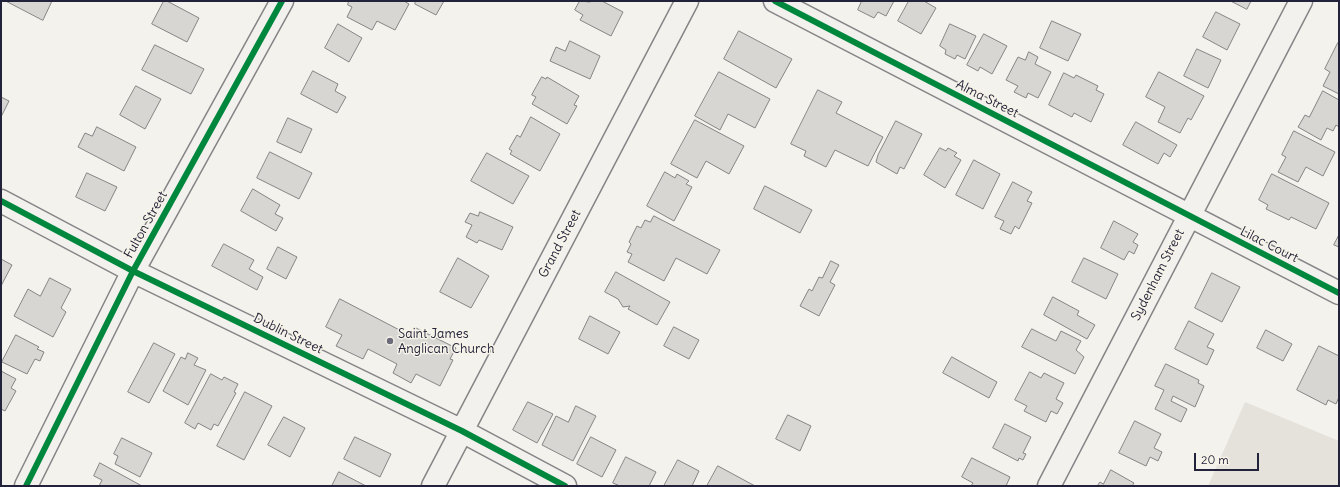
<!DOCTYPE html>
<html>
<head>
<meta charset="utf-8">
<style>
	body { margin:0 }
	#map { position:relative; width:1340px; height:487px; overflow:hidden; background:#f4f2ec; font-family:Delius,sans-serif }
	canvas { display:block }
	.frame { position:absolute; inset:0; border:2px solid #22223b; pointer-events:none }
	.scale { position:absolute; left:1194px; top:453px; width:65px; height:18px; box-sizing:border-box; border:2px solid #22223b; border-top:0; padding-left:5px; font-size:12px; line-height:14px; white-space:nowrap; color:#22223b; -webkit-text-stroke:3px #f7f3e8; paint-order:stroke }
</style>
</head>
<body>
<div id="map">
<canvas width="1340" height="487"></canvas>
<div class="frame"></div>
<div class="scale">20 m</div>
</div>
<script>
const ctx = document.querySelector('canvas').getContext('2d');
ctx.lineJoin = 'round';
function fill(path, color) {
  ctx.fillStyle = color;
  ctx.fill(path, 'evenodd');
}
function strokePath(path, color, width, dash) {
  ctx.strokeStyle = color;
  ctx.lineWidth = width;
  ctx.lineCap = dash ? 'butt' : 'round';
  ctx.setLineDash(dash || []);
  ctx.stroke(path);
}
function write(font, color, halo, rows, align = 'center') {
  ctx.font = font + ' Delius,sans-serif';
  ctx.lineWidth = 3;
  ctx.setLineDash([]);
  ctx.textBaseline = 'middle';
  ctx.strokeStyle = halo;
  ctx.fillStyle = color;
  for (const [text, x, y, turn = 0] of rows) {
    ctx.save();
    ctx.translate(x, y);
    ctx.rotate((+turn || 0) * Math.PI / 180);
    ctx.textAlign = isNaN(turn) ? turn : align;
    if (halo) ctx.strokeText(text, 0, 0);
    ctx.fillText(text, 0, 0);
    ctx.restore();
  }
}
fill(new Path2D(`
	M1245,402L1339,441V486H1208Z`), '#e5e2dc');
const building = new Path2D(`
	M6,1H52L43,20Z
	M164,1H167L199,18L187,42L152,24Z
	M349,1H404L409,4L395,30L377,21L372,30L347,17L352,7L348,5Z
	M416,1H444L436,15L415,4Z
	M580,1L590,2V1H602L623,12L611,36L580,20L583,15L575,10Z
	M862,1H894L886,16L878,12L874,18L858,10Z
	M909,1H924L936,8L921,34L898,21Z
	M1231,1H1251L1247,9Z
	M1216,12L1240,24L1227,50L1203,37Z
	M1052,21L1081,34L1068,61L1040,48Z
	M338,24L362,38L349,62L325,48Z
	M950,24L976,36L965,59L957,55L955,59L945,54L946,50L940,46Z
	M739,31L792,59L776,88L724,59Z
	M984,34L1007,46L992,74L980,67L978,71L967,65Z
	M570,41L600,56L590,79L550,61L556,47L565,51Z
	M1338,43L1339,44V94L1323,86L1330,72L1325,69Z
	M155,45L204,69L191,94L142,70Z
	M1197,49L1221,60L1208,88L1184,76Z
	M1029,52L1038,57L1035,64L1051,72L1038,98L1028,93L1026,98L1014,92L1018,86L1006,80L1018,57L1025,60Z
	M313,71L338,84L335,91L346,97L337,113L301,94Z
	M719,72L770,99L755,128L728,114L720,130L695,116Z
	M1159,72L1204,96L1191,120L1188,118L1180,133L1158,122L1165,107L1146,97Z
	M1064,73L1074,78L1076,75L1098,86L1096,90L1104,94L1091,122L1074,113L1072,117L1049,105Z
	M542,77L546,79L547,77L579,96L574,105L577,106L567,124L532,104L536,97L532,95Z
	M136,86L161,99L145,129L120,115Z
	M818,90L842,102L836,113L883,137L868,166L835,150L826,167L804,156L806,151L791,144Z
	M1323,91L1339,100V127L1336,125L1333,131L1327,128L1321,140L1298,127L1305,115L1309,117Z
	M1,97L9,101L1,117Z
	M531,117L560,134L540,171L510,154L512,151L509,149L517,135L520,137Z
	M288,118L312,129L301,153L277,142Z
	M695,120L744,146L729,174L706,161L697,178L671,164Z
	M896,121L922,134L904,169L900,167L897,174L876,162L878,155Z
	M1136,122L1177,145L1170,157L1164,153L1158,164L1123,145Z
	M97,127L136,147L124,171L78,147L85,133L92,136Z
	M1294,131L1335,152L1323,176L1306,167L1298,182L1278,172L1286,157L1282,155Z
	M940,148L946,151L948,148L957,153L954,156L961,160L945,188L924,175Z
	M270,152L312,173L299,199L257,178Z
	M487,153L529,176L513,204L471,181Z
	M974,160L1000,174L983,209L956,195Z
	M665,172L675,178L677,174L689,181L686,184L692,187L674,221L647,206Z
	M87,173L117,187L105,211L76,197Z
	M1272,174L1329,203L1316,229L1291,217L1289,220L1266,209L1268,205L1259,200Z
	M1013,182L1032,192L1027,201L1032,203L1019,229L1015,226L1011,234L1000,229L1004,221L995,217Z
	M765,186L812,210L800,233L754,209Z
	M253,189L280,205L275,214L283,218L276,231L241,211Z
	M480,212L513,227L502,250L479,240L477,243L466,237L472,225L465,222L470,213L478,216Z
	M654,216L720,250L707,274L676,258L664,281L628,262L632,254L627,252L631,244L629,242L637,226L641,228L645,220L650,222Z
	M1114,221L1138,234L1133,242L1138,245L1134,254L1129,251L1124,260L1101,248Z
	M1339,235V247L1334,245Z
	M224,244L254,260L249,269L263,277L257,290L212,266Z
	M278,247L297,257L286,279L267,269Z
	M458,258L489,276L471,308L440,292Z
	M1084,258L1118,274L1106,299L1072,282Z
	M1,259L12,265L1,286Z
	M831,261L839,265L830,282L835,285L819,316L800,306L809,289L812,291L819,277L822,278Z
	M616,272L670,302L657,325L628,309L630,306L623,307L618,299L605,292Z
	M1212,273L1240,287L1222,322L1195,308Z
	M50,278L71,289L61,308L66,312L53,337L14,316L28,289L40,296Z
	M1053,297L1079,311L1077,315L1095,325L1087,339L1044,315Z
	M340,299L411,336L416,328L456,348L450,359L453,360L440,386L416,374L411,383L393,373L397,364L368,349L363,359L336,346L342,335L326,327Z
	M590,316L620,332L608,354L579,339Z
	M1189,321L1214,334L1207,347L1214,350L1207,365L1175,349Z
	M674,327L699,340L689,359L664,346Z
	M1032,329L1056,341L1061,331L1081,341L1076,350L1084,357L1075,374L1022,347Z
	M1266,330L1292,344L1283,361L1257,348Z
	M16,335L39,347L37,349L44,352L40,361L35,359L27,374L2,362Z
	M154,343L175,354L149,403L128,392Z
	M1319,346L1339,356V397L1336,404L1328,400L1326,405L1297,390Z
	M188,353L198,358L194,365L206,370L188,405L163,391L181,357L185,359Z
	M952,357L997,382L989,398L943,373Z
	M1166,364L1199,380L1198,383L1204,386L1195,407L1173,396L1171,401L1187,409L1181,422L1155,409L1164,390L1155,386Z
	M1,371L16,379L11,388L16,391L5,411L1,409Z
	M1030,372L1041,378L1044,373L1064,383L1056,399L1063,403L1057,414L1051,411L1046,422L1024,411L1027,406L1015,400Z
	M211,374L222,380L224,377L238,384L234,392L236,393L218,426L214,424L211,430L198,423L195,429L185,423Z
	M245,392L272,406L244,460L217,446Z
	M528,402L553,414L537,443L513,430Z
	M576,406L596,416L573,461L542,445L556,416L568,422Z
	M788,415L811,426L800,451L776,439Z
	M284,417L305,428L290,457L268,445Z
	M1135,421L1161,434L1154,448L1162,452L1158,461L1150,457L1146,466L1119,453Z
	M1005,424L1031,437L1023,453L1026,454L1023,460L1019,458L1018,461L993,448Z
	M355,437L391,454L380,477L344,459Z
	M591,437L616,450L602,477L577,464Z
	M122,438L152,453L140,477L115,464L118,456L114,454Z
	M626,457L656,472L649,486H620L613,483Z
	M972,458L1010,477L1006,486H971L973,483L962,477Z
	M678,460L699,471L692,486H664Z
	M100,463L142,486H99L102,480L94,476Z
	M718,466L755,486H707Z
	M1111,470L1134,483L1132,486H1097L1100,482L1103,484Z
	M339,472L366,486H332Z`);
fill(building, '#d7d6d3');
strokePath(building, '#858486', 1);
const street = new Path2D(`
	M775,1L1339,293
	M1,201L133,271L462,431L565,486
	M26,486L133,271L282,1
	M433,486L687,1
	M1049,486L1301,1`);
strokePath(street, '#858486', 25);
strokePath(street, '#f2f1ed', 22);
strokePath(new Path2D(`
	M775,1L1339,293
	M1,201L133,271L462,431L565,486
	M26,486L133,271L282,1`), '#00873e', 6);
for (const [x, y, r, color] of [
	[390,341,4,"#6c6b79"]
]) {
  const dot = new Path2D();
  dot.arc(x, y, r, 0, 2 * Math.PI);
  ctx.fillStyle = color;
  ctx.fill(dot);
  strokePath(dot, '#f7f3e8', 1.5);
}
write('13px', '#22223b', '#f7f3e8', [
	["Alma Street",987,99,27],
	["Fulton Street",146,225,-61],
	["Grand Street",560,244,-62],
	["Lilac Court",1269,245,27],
	["Sydenham Street",1158,275,-63],
	["Dublin Street",288,334,26]
]);
write('13px', '#22223b', '#f7f3e8', [
	["Saint James",398,334],
	["Anglican Church",398,349]
], 'left');
</script>
</body>
</html>
